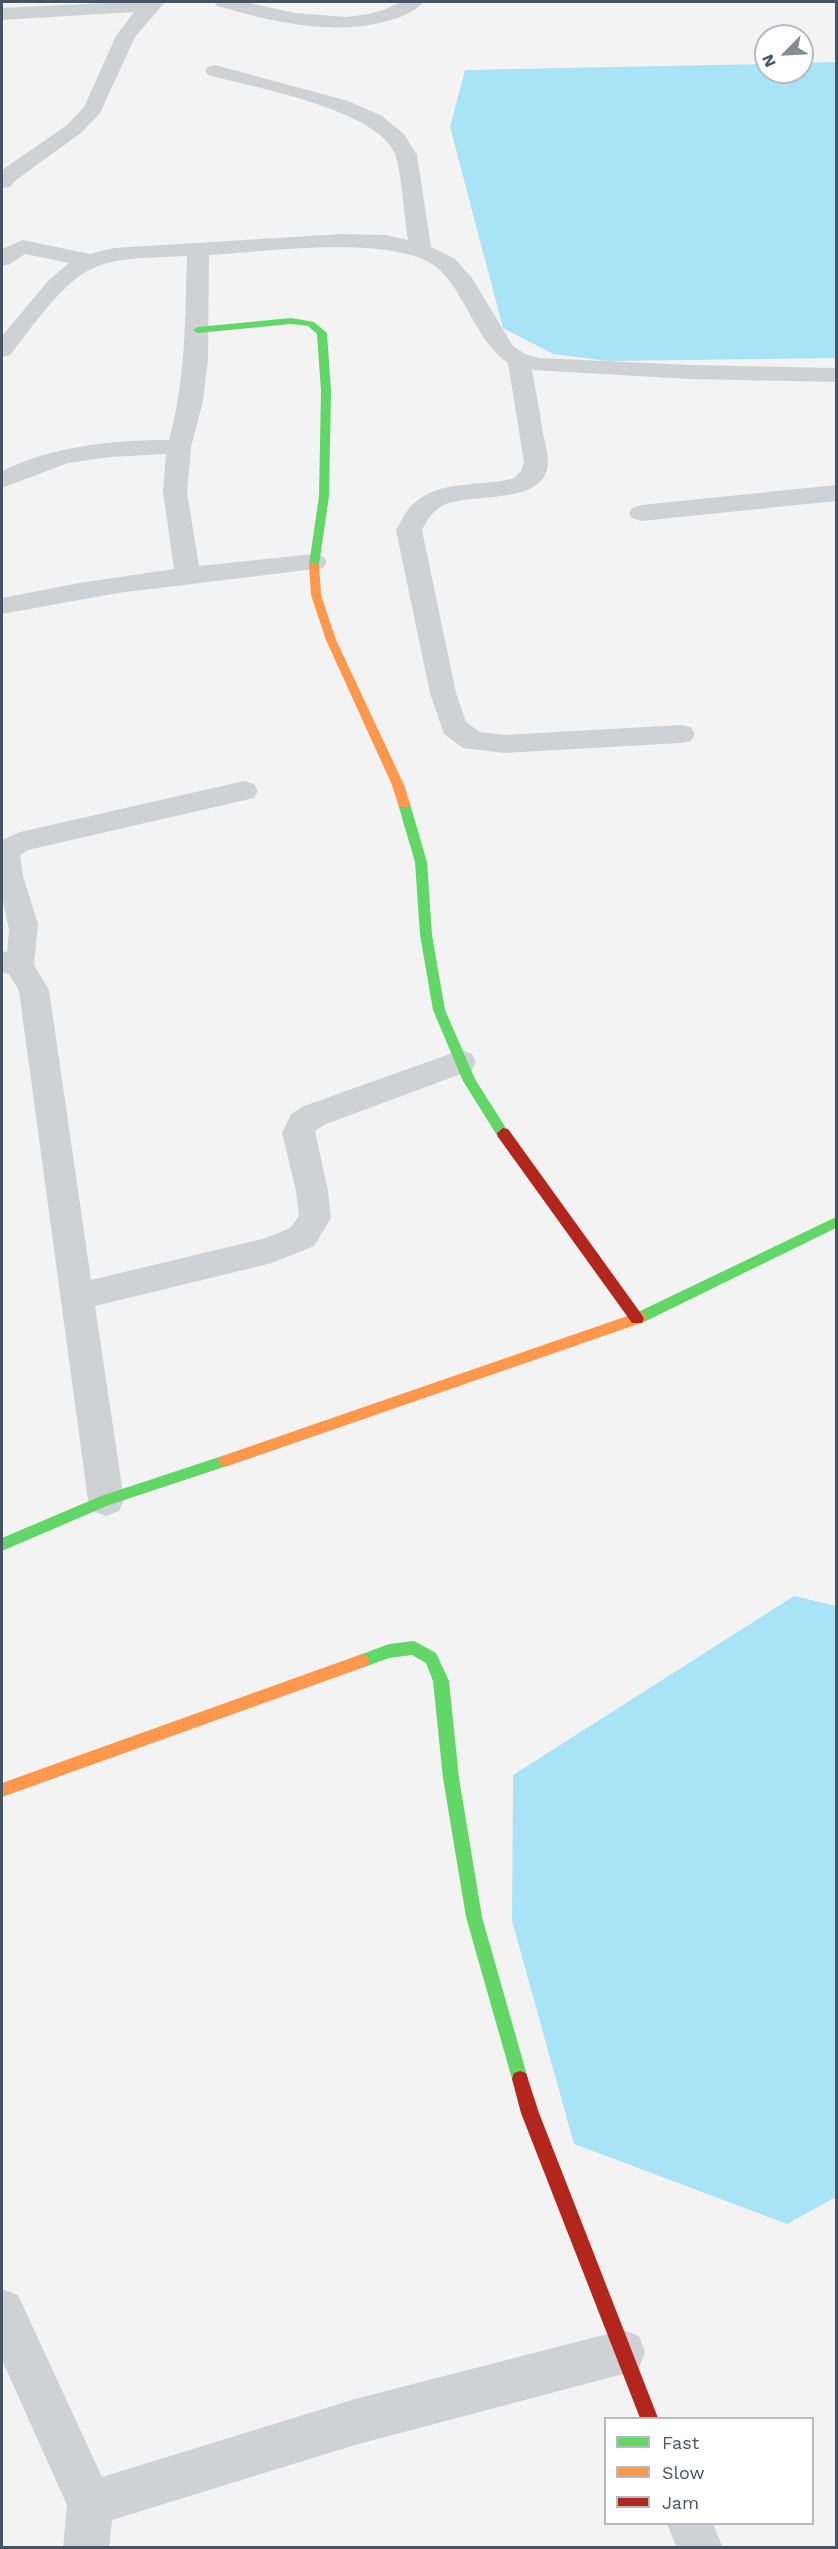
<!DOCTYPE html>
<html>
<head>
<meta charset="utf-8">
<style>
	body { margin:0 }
	#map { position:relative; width:838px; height:2549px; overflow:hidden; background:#f4f3f3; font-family:"Work Sans",sans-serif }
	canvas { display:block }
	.frame { position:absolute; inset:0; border:3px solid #475562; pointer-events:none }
	.legend { position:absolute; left:604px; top:2417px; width:210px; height:108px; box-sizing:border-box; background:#fff; border:2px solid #b5bbc0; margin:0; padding:8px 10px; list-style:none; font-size:18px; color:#475562 }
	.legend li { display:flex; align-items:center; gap:12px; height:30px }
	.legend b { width:30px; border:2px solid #b5bbc0 }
	.north { position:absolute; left:754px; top:24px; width:60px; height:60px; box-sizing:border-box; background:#fff; border:2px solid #b5bbc0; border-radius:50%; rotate:246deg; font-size:16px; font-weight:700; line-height:24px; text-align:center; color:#475562 }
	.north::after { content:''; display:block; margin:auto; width:21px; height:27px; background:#848c95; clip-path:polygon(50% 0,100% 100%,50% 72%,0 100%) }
</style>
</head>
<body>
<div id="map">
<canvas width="838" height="2549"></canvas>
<div class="frame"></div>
<ul class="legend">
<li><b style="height:8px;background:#63d668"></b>Fast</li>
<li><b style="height:8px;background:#ff974d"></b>Slow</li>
<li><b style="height:8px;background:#b3261e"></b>Jam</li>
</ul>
<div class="north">N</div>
</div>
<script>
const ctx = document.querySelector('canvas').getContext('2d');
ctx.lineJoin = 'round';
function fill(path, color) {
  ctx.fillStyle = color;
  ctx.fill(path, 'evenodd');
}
fill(new Path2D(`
	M836,62V358L608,361L553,354L503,328L450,127L465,70L766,64V72H802V63Z
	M794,1596L836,1606V2197L787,2224L574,2144L512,1921L513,1775Z`), '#a8e4f5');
fill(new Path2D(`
	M123,2H165L135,37L100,113L81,133L16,180L10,187L2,188V170L67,125L84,107L116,36L134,12L2,20V8Z
	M214,2H245L295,13L346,17L369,14L386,9L400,2H423C416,11 402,17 391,20C333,37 274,22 217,6Z
	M215,65L348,101L382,116L404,134L417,155L431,247L455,259L472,278L513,346L527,355L540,358L690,365L836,368V382L690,379L532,370C536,391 540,413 543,434C545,443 548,452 548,461C548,508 469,491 442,506C432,512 427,520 422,530L456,693L466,722L480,732L504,735L681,725L691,727L695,734L691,741L681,743L504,753L463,748L444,734L430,693L396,530C401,522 405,512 411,506C438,478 480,488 514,478L521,471L524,462L508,363C477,342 467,298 441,271C403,232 263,252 209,255L208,359L203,401L191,447L187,492L199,566L314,554L323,556L327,562L323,568L118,593L2,614V598L79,583L174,569L163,492L166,454L110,457L68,463L2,488V471C54,446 111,440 169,440C186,377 185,321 187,256C159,258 125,256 98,266C64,278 33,327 10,355L2,357V336L49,280L69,263L25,254L10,264L2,266V249L23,240L90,254L114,248L342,234L386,235L408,240C404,218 402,173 395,154C377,109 252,87 208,75L205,71L208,67Z
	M836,485V501L641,521L632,518L629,513L632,508L641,505Z
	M244,781L254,784L258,791L254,798L28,850L20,855L23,876L38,924L34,965L49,990L91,1280L266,1238L290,1228L299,1216L296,1191L282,1133L291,1114L304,1106L461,1050L472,1054L476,1062L472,1070L326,1124L315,1131L328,1191L331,1218L314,1246L272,1263L95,1306L124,1500L119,1511L106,1516L93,1511L88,1500L19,991L9,974L2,973V951L7,952L9,930L2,897V840L20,832Z
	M2,2289L18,2295L102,2477L355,2399L623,2330L639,2336L645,2352L639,2368L623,2374L355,2445L112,2520L109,2548H63L67,2505L2,2360Z
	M667,2524H713L723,2548H677Z`), '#cfd2d4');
fill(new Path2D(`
	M291,318L314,322L327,333L331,391L329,496L319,565L314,568L309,565L319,496L321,391L317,334L308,326L291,324L198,333L193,330L198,327Z
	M404,800L410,804L427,862L432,935L445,1010L475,1079L509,1133L503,1138L498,1137L463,1081L433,1010L420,935L415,862L398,804Z
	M836,1217V1228L644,1322H634L632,1318L634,1314Z
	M225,1455L230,1457L232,1461L230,1465L109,1505L2,1551V1538L101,1496Z
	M414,1641L436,1653L449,1681L459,1778L482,1917L528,2079L526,2085L520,2087L514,2085L512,2079L466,1917L443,1778L433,1681L426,1663L412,1655L389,1658L362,1668L357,1666L354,1661L357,1656L389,1644Z`), '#63d668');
fill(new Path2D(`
	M314,562L319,565L321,595L336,640L404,785L410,804L408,807H400L398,804L392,785L326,640L311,595L309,565Z
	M639,1312L644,1314L646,1318L644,1322L225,1467L220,1465L218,1461L220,1457L225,1455Z
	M362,1654L367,1656L370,1661L367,1666L2,1797V1783Z`), '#ff974d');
fill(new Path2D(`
	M503,1128L508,1129L642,1315L644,1319L642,1323H632L498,1137L497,1133Z
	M520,2071L526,2073L539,2113L658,2418H640L521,2113L512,2079L514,2073Z`), '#b3261e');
</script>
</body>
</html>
